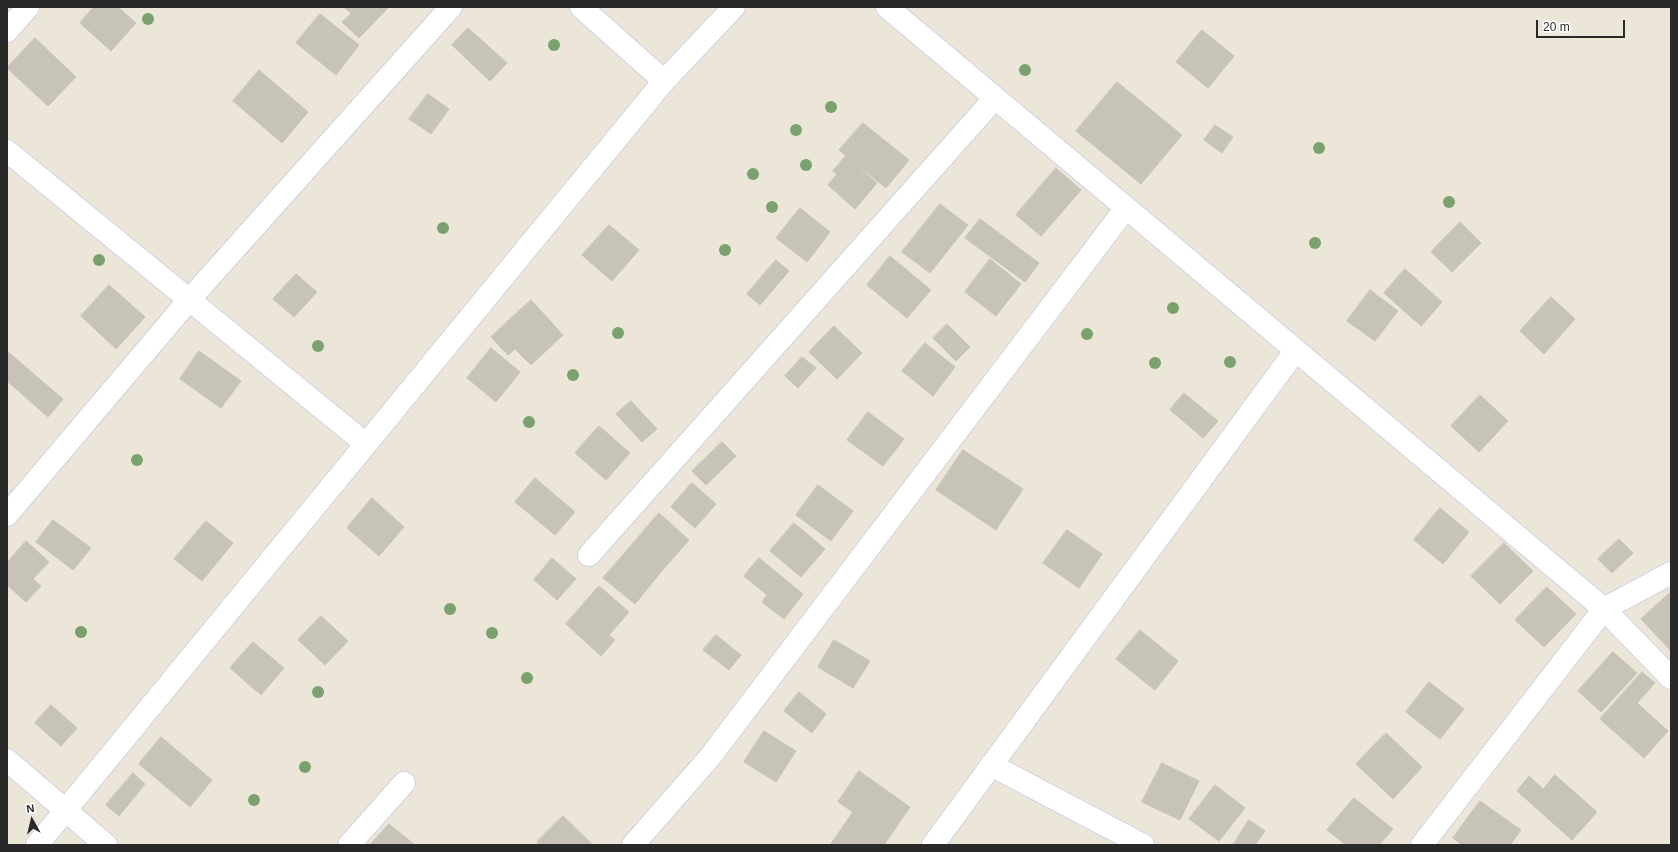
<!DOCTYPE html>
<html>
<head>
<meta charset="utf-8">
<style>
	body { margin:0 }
	#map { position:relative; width:1678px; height:852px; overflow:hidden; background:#ece6d9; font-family:Helvetica,sans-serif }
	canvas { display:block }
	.frame { position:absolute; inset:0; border:8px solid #292929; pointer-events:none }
	.north { position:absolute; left:12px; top:800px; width:40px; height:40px; -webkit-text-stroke:3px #fff; paint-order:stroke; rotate:352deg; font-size:11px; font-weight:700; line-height:16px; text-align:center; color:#292929 }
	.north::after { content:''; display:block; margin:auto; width:14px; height:18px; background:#292929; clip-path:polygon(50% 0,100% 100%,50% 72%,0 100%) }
	.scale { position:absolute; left:1536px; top:20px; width:89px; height:18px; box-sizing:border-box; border:2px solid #292929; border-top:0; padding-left:5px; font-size:12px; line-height:14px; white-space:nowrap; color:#292929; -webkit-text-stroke:3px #fff; paint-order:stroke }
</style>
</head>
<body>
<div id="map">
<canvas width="1678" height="852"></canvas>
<div class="frame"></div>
<div class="north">N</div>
<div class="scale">20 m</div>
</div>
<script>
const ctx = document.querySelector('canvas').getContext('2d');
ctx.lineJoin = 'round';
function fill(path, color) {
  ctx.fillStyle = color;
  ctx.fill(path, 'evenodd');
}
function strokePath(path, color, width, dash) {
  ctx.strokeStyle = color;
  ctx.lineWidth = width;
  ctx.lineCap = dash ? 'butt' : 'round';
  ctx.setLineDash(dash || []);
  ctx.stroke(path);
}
const building = new Path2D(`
	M94,7H118L136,23L111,51L80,23Z
	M344,7H389L359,38L342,22L351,14Z
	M320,14L359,45L336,75L296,43Z
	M468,28L507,63L490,81L452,45Z
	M1202,30L1234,56L1208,88L1176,62Z
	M35,38L76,77L48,106L7,68Z
	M259,70L308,112L282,143L233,101Z
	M1117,82L1182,135L1141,184L1076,131Z
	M428,94L449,109L431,134L409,119Z
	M863,123L909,160L886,188L839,150Z
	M1215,125L1233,137L1222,153L1204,140Z
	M846,156L877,183L855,209L828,185L837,174L833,171Z
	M1056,168L1081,190L1041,236L1016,215Z
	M940,204L968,225L930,273L902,252Z
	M800,208L830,232L807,262L776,238Z
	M980,219L1039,263L1025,282L965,238Z
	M1460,222L1481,243L1452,272L1431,252Z
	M609,225L639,250L612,281L582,255Z
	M890,256L931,290L907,318L867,285Z
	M990,259L1021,284L996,316L965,292Z
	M776,260L789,271L760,305L747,294Z
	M1405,269L1442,302L1421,326L1384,293Z
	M296,274L317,292L294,317L273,299Z
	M109,285L145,317L116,349L81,316Z
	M1370,290L1398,311L1375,341L1347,321Z
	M1551,297L1575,319L1544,354L1520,331Z
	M531,300L563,335L531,365L515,349L508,355L491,337Z
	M947,324L970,347L956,361L933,338Z
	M834,326L862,353L837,379L809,352Z
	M925,343L955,367L933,396L902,371Z
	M491,348L520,372L496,402L467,378Z
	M7,351L63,399L48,417L7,381Z
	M199,351L241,381L221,408L180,379Z
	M802,357L816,368L798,388L785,376Z
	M1184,393L1218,421L1203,438L1170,410Z
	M1480,395L1508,421L1479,452L1451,426Z
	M631,401L657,429L642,442L616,414Z
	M868,412L904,439L883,466L847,440Z
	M599,426L630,453L606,480L575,453Z
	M722,442L736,456L706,485L692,471Z
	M963,450L1023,489L996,530L936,490Z
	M535,478L575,512L555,535L515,502Z
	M692,483L716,504L695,528L671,507Z
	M818,485L853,511L831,541L796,515Z
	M372,498L404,527L379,556L347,528Z
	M1440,508L1469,532L1443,564L1414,540Z
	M659,513L689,540L661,572L631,546Z
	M53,520L91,548L73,570L36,542Z
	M206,521L233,543L202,581L174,559Z
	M794,523L825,549L801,577L770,551Z
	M1067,530L1102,554L1079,588L1043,563Z
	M1619,539L1633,553L1612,573L1598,559Z
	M26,541L49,562L33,579L41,586L26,602L7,585V563Z
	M1504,543L1533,571L1500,604L1471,576Z
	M631,546L661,572L635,604L603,578Z
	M552,558L576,579L557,600L534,580Z
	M759,558L803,594L784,619L762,602L767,595L744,576Z
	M599,586L629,612L609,635L615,640L601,656L566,624Z
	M1547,587L1576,614L1544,647L1515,620Z
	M1671,592V651L1641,619Z
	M321,616L348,641L325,665L298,640Z
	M1140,630L1178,661L1155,690L1116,659Z
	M716,635L741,655L729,670L703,650Z
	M834,640L870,661L853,688L818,667Z
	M253,642L284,668L261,695L230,668Z
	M1613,652L1637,673L1601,712L1578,691Z
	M1642,672L1655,683L1637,703L1668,731L1644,758L1600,719Z
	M1429,682L1464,709L1440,739L1406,712Z
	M799,692L826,714L812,733L784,711Z
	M51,705L77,728L61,746L35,723Z
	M764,731L796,751L776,782L744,762Z
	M1386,733L1422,767L1393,799L1356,764Z
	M161,737L212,780L190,807L139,764Z
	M1162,763L1199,781L1180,820L1142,802Z
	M859,771L910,807L884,845H830L853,812L838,802Z
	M133,773L145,784L119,816L106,805Z
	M1555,775L1597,812L1572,840L1517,791L1529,776L1543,789Z
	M1215,785L1245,808L1219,841L1189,819Z
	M1354,798L1393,829L1379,845H1346L1327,830Z
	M1480,801L1521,830L1510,845H1462L1453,838Z
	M563,816L592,844L591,845H540L537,842Z
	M1249,820L1265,831L1255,845H1233Z
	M389,824L415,845H370Z`);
fill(building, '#c7c3b9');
strokePath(building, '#c7c3b3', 1);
const street = new Path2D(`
	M581,7L664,81
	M887,7L1604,609L1671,678
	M7,31L28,7
	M7,151L366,444
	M7,515L189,300L451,7
	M589,555L995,98
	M7,760L106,845
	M991,765L1143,845
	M37,845L664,81L734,7
	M349,845L404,783
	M633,845L710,757L1126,208
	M933,845L1296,350
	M1422,845L1604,609L1671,573`);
strokePath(street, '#cfd0e3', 24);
strokePath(street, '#fff', 22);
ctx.fillStyle = '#7aa16e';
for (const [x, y] of [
	[148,19],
	[554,45],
	[1025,70],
	[831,107],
	[796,130],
	[1319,148],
	[806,165],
	[753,174],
	[1449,202],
	[772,207],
	[443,228],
	[1315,243],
	[725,250],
	[99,260],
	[1173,308],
	[618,333],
	[1087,334],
	[318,346],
	[1230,362],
	[1155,363],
	[573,375],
	[529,422],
	[137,460],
	[450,609],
	[81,632],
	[492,633],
	[527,678],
	[318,692],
	[305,767],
	[254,800]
]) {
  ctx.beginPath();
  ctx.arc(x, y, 6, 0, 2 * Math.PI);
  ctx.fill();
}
</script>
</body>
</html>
